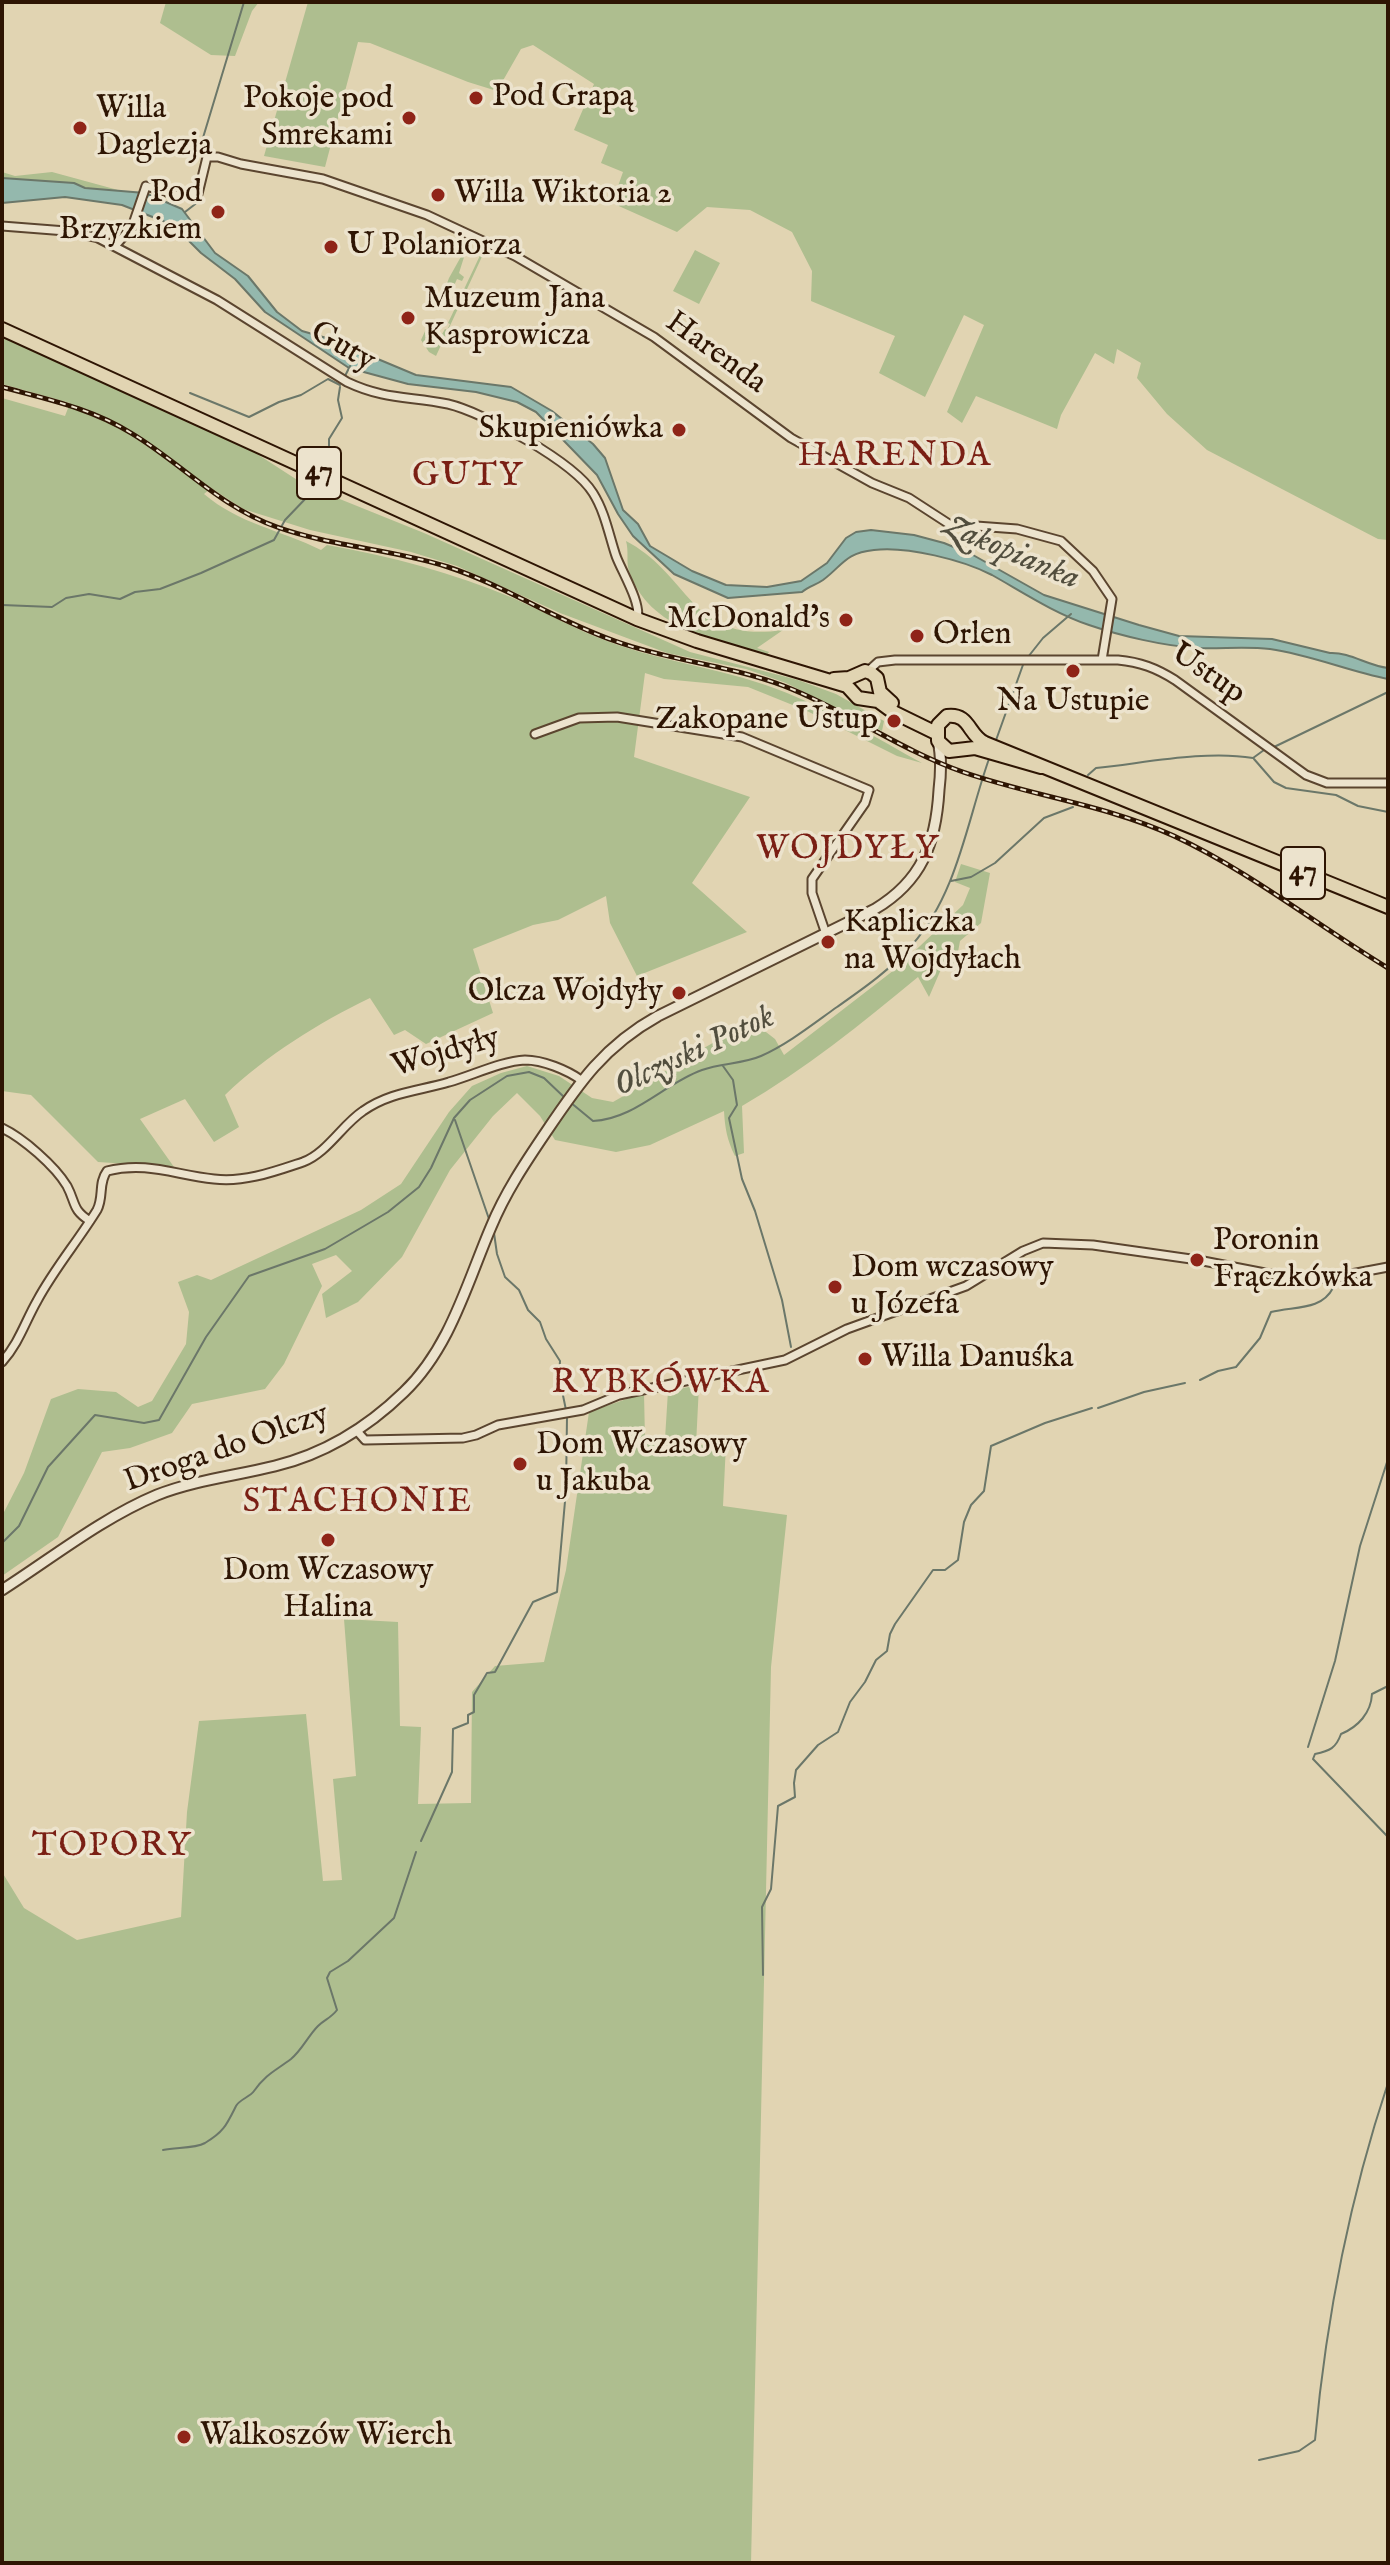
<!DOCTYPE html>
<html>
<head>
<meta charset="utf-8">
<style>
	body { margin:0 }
	#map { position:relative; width:1390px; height:2565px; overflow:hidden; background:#e1d4b2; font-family:"IM FELL English",serif }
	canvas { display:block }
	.frame { position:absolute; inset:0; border:4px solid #2e1503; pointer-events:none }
</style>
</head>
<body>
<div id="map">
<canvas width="1390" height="2565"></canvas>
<div class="frame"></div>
</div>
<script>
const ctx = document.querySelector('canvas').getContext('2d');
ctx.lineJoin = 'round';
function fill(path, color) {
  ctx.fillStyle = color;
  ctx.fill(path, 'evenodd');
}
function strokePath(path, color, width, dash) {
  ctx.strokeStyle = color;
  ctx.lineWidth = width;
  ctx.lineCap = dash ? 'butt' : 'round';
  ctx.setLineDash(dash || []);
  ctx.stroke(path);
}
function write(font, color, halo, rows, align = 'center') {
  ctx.font = font + ' "IM FELL English",serif';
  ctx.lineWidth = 7;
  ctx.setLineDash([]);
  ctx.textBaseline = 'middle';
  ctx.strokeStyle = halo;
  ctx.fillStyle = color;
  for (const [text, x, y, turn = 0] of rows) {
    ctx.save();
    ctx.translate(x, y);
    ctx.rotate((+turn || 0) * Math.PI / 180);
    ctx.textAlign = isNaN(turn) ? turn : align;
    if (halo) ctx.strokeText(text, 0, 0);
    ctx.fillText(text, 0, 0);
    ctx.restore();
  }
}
fill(new Path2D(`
	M166,2H259L252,11L235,56L211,55L160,23Z
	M308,2H1388V540L1378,539L1207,450L1167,414L1137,378L1141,363L1117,349L1114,364L1095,353L1061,415L1057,429L976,396L962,423L947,412L984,325L964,315L925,397L879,373L895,336L811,301L812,271L792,232L750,210L707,207L677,232L612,203L623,172L601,163L608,145L574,130L594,84L533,45L521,49L497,91L468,82L370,43L358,42L325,167L264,156Z
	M2,172L15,176L52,172L118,190L85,188L74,183L2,178Z
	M484,247L486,248L436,356L429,352L421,340L426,329L441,336L445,329L447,330L450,324L448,323Z
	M695,250L720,263L699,304L673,291Z
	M463,253L465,254L459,273L464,277L462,281L457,279L447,301L442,297L449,278Z
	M2,337L254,452L305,485L424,533L690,652L798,680L836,694L884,721L882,731L786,683L746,669L667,653L560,613L457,566L411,552L310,530L243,509L211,488L204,494C239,524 281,530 321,550L327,545C391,556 453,573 513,598C545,612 574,629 607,641C665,663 729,669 787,693C834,712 878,739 922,763L897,756L805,710L748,687L664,679L645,673L634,757L750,797L692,883L747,932L637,976L610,923L606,896L558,920L533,925L473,949L493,1013L426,1044L405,1030L394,1035L370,998C318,1023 267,1055 225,1095L239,1127L214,1142L185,1099L140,1119L174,1167L98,1162L31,1095L2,1091V398L65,416L70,403L2,384Z
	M626,541C691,575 690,644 783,630L757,648L769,652L767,655C716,640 649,630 629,571C626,562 629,551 626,541Z
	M961,864L990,873L981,923L960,941L956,963L942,967L929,997L918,977C861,1024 806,1069 742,1106L744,1153L735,1156C727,1140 725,1128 724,1111L650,1145L616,1152L555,1140L540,1116L517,1093L493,1116L450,1170L402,1257L358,1302L326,1318L322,1294L352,1271L336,1255L312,1264L322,1286L284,1364L265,1389L192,1404L172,1433L130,1448L102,1452L58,1537L2,1576V1516L24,1473L51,1399L78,1389L116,1392L138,1407L152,1401L186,1344L189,1312L178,1282L197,1275L211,1280L361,1210L401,1184L449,1112L472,1086L501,1073L527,1066L559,1076L592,1098L613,1102C660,1076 704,1045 753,1022L775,1039L784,1055L898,967L963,905L970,888L955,882Z
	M699,1385L696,1445L726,1444L723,1506L787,1515L771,1667L751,2563H2V1872L24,1908L77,1940L181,1917L187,1812L199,1721L306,1714L323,1881L342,1880L333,1779L356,1776L344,1619L398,1622L400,1726L421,1727L418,1804L471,1803L472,1692L495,1666L544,1662L566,1570L589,1412L644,1393L645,1439H665L668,1391Z`), '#aebe8f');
const water = new Path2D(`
	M2,178L74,183L85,188L145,193L182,209L215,253L248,276L277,312L302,331L330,339L416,375L511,387L552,411L593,444L605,458L623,510L638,524L650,546L692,571L726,585L767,587L801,581L827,563L846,538L856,532L871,530L914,535L944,543L973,555L1044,595L1139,625L1179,636L1272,639L1330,653C1350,652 1368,666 1388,668V679C1348,671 1311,655 1270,649C1245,646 1222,649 1197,648C1164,646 1121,636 1089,625C1054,613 1024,593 992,575C963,560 907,546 874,550C845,553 843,565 823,580C816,585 809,586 802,592L728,598L674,574L633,536L618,514L597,475L536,412L517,402L476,392L408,384L349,368L265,312L235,279L201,253L173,225L122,205L65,197L2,203Z`);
fill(water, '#94b8ad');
strokePath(water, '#6b7769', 2);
strokePath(new Path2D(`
	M202,141L244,2
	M200,151L201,153
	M185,212L203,198
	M345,376L350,366
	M190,393L249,417L279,402L301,395L328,379L340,385
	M321,467L329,457V439L342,418L338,400L340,387
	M2,605L52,607L66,598L89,594L120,599L135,592L160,589L201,573L274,540L285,520L308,496L314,479
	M1028,657L1043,638L1071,614
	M995,743L1024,662
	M1274,747L1388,692
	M1254,759L1274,782L1286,788L1336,795L1358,806L1388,812
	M1088,775L1096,768C1145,763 1205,750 1253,758L1264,750
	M951,881L971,877L995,863L1044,818L1073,807
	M723,1066L733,1080L737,1105L729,1118L742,1179L755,1211L782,1300L791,1347
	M570,1102L593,1121C635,1119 665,1083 702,1070C721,1063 743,1064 761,1056C788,1044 813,1024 837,1007C864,988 890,970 912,945C958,893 967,820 990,756
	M455,1120L489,1219
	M494,1233L497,1254L505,1277L519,1290L528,1310L540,1322L546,1339L560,1361L559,1376L566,1410
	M1200,1380L1218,1371L1236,1367L1260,1338L1271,1312C1294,1306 1321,1311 1333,1288L1349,1282
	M1098,1408L1144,1392L1185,1383
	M2,1543L19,1526L48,1467L95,1415L144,1423L159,1420L206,1337L249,1276L325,1249L388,1212L419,1187L431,1168L454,1118L470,1100L507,1076L529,1072L544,1078L565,1098
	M1388,1686L1372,1694C1371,1713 1358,1727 1341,1734C1336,1748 1330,1751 1315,1754L1313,1759L1388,1837
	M1308,1747L1335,1661L1360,1546L1388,1459
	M421,1841L452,1772L453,1729L468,1723V1715L474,1712V1695L487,1673L495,1672L533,1602L557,1592L566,1490L567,1417
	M763,1975L762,1907L771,1889L778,1806L795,1797L794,1783L796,1770L818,1745L838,1732L850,1702L865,1682L876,1660L887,1651L890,1634L895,1624L933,1570H945L958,1560L964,1522L971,1505L984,1491L991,1446L1045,1423L1092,1408
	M163,2150C176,2147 194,2149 205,2143C224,2132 227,2124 236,2106C240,2099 250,2097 254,2091C266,2074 275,2071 291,2059C302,2050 308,2036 318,2026C324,2020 331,2018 337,2010L327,1978L330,1972L348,1961L394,1918L416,1852
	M1259,2460L1299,2451L1315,2440C1326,2320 1350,2197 1388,2083`), '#6b7769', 2);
const minor = new Path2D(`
	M2,226L66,231L98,238L217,300L347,382C385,400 410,396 448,404C483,412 574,462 593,493C605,512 609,535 616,556C622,572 642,604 637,619
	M115,246L132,227L146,186L180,196L198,194L207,157H218L241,164L323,179L427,215L515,256L654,337L791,438L872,483L909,498L949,524L1017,529L1061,541L1093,571L1112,599L1102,660
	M867,672L878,662L895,660H1118C1140,662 1156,668 1175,680L1306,775L1327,783H1388
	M535,734L579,718L617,717L742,737L869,790L865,803L812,879V893L826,934
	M2,1128C23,1138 55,1166 67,1186C76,1203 72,1210 90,1221
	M2,1362C19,1343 25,1322 37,1301C54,1269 78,1241 97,1210C104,1197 98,1183 107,1171C147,1161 175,1175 214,1179C244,1183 276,1171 303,1162C327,1153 342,1125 363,1111C390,1092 419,1091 449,1082C471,1076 502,1061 525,1060C543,1060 567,1070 581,1080
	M357,1431L365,1440L463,1438L476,1435L498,1425L583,1410L619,1395L785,1360L847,1329L966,1286L1023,1251L1043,1243L1093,1245L1198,1260L1301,1280L1330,1278L1388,1267`);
const tertiary = new Path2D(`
	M2,1590C52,1558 102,1518 157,1495C195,1480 235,1476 275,1466C324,1454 368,1427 404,1392C450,1348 467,1283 491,1227C505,1193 525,1163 546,1132C579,1083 604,1046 658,1016L875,909C922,881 936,843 939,790C941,773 942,758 938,741`);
const primary = new Path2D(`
	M2,329L637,619L697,641L847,686L858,698L878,701L893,712L936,733
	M834,679L849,678L865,671L871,673L877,678L880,692L892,703
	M1041,767L975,748L949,751L938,741V725L947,716C970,713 968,735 985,743L1388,907`);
strokePath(minor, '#5b452f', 11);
strokePath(tertiary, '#5b452f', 13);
strokePath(primary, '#2e1503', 16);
strokePath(minor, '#ece3cd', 7);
strokePath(tertiary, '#ece3cd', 9);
strokePath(primary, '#e1d4b2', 12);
const rail = new Path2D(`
	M2,387C46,399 91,408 131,433C181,463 220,507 277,527C333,547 392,549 448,567C506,586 557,621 615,641C670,661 729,665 784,686C846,710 900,750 963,772C1032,796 1107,805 1174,836C1249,871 1317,925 1388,968`);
strokePath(rail, '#2e1503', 5);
strokePath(rail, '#ece3cd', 2, [6]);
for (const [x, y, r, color] of [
	[476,98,8,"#8f2418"],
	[409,118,8,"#8f2418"],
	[80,128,8,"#8f2418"],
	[438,195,8,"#8f2418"],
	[218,212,8,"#8f2418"],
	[331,247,8,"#8f2418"],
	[408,318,8,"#8f2418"],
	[679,430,8,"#8f2418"],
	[846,620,8,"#8f2418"],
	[917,636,8,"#8f2418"],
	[1073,671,8,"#8f2418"],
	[894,721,8,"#8f2418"],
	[828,942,8,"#8f2418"],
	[679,993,8,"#8f2418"],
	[1197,1260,8,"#8f2418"],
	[835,1287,8,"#8f2418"],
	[865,1359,8,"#8f2418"],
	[520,1464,8,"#8f2418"],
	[328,1540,8,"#8f2418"],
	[184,2437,8,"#8f2418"]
]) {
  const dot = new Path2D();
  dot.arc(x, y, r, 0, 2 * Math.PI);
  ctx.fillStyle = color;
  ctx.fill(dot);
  strokePath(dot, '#ece3cd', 3);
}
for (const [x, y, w] of [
	[319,473,44],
	[1303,873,44]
]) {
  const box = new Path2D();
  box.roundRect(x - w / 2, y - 26, w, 52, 6);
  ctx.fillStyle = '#ece3cd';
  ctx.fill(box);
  strokePath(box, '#2e1503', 2);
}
write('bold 30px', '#2e1503', null, [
	["47",319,473],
	["47",1303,873]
]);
write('32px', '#2e1503', '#ece3cd', [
	["Pod Grapą",492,98],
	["Pokoje pod",393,100,"right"],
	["Smrekami",393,137,"right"],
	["Willa",96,110],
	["Daglezja",96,147],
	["Pod",202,194,"right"],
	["Brzyzkiem",202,231,"right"],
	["Willa Wiktoria 2",454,195],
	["U Polaniorza",347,247],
	["Muzeum Jana",424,300],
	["Kasprowicza",424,337],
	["Skupieniówka",663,430,"right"],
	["McDonald's",830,620,"right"],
	["Orlen",933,636],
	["Na Ustupie",1073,703,"center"],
	["Zakopane Ustup",878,721,"right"],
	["Kapliczka",844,924],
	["na Wojdyłach",844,961],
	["Olcza Wojdyły",663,993,"right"],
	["Poronin",1213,1242],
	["Frączkówka",1213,1279],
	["Dom wczasowy",851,1269],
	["u Józefa",851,1306],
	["Willa Danuśka",881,1359],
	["Dom Wczasowy",536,1446],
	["u Jakuba",536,1483],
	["Dom Wczasowy",328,1572,"center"],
	["Halina",328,1609,"center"],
	["Walkoszów Wierch",200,2437]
], 'left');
write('32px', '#2e1503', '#ece3cd', [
	["Guty",342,348,30],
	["Harenda",715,354,36],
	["Ustup",1207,675,34],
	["Wojdyły",446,1054,-16],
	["Droga do Olczy",227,1450,-19]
]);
ctx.letterSpacing = '2px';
write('34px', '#7a1f14', '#ece3cd', [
	["HARENDA",895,458],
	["GUTY",468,478],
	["WOJDYŁY",848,851],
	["RYBKÓWKA",661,1385],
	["STACHONIE",358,1504],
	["TOPORY",112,1848]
]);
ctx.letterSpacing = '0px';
write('italic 34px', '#524e3e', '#ece3cd', [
	["Zakopianka",1011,554,23],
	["Olczyski Potok",695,1053,-25]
]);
</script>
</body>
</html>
